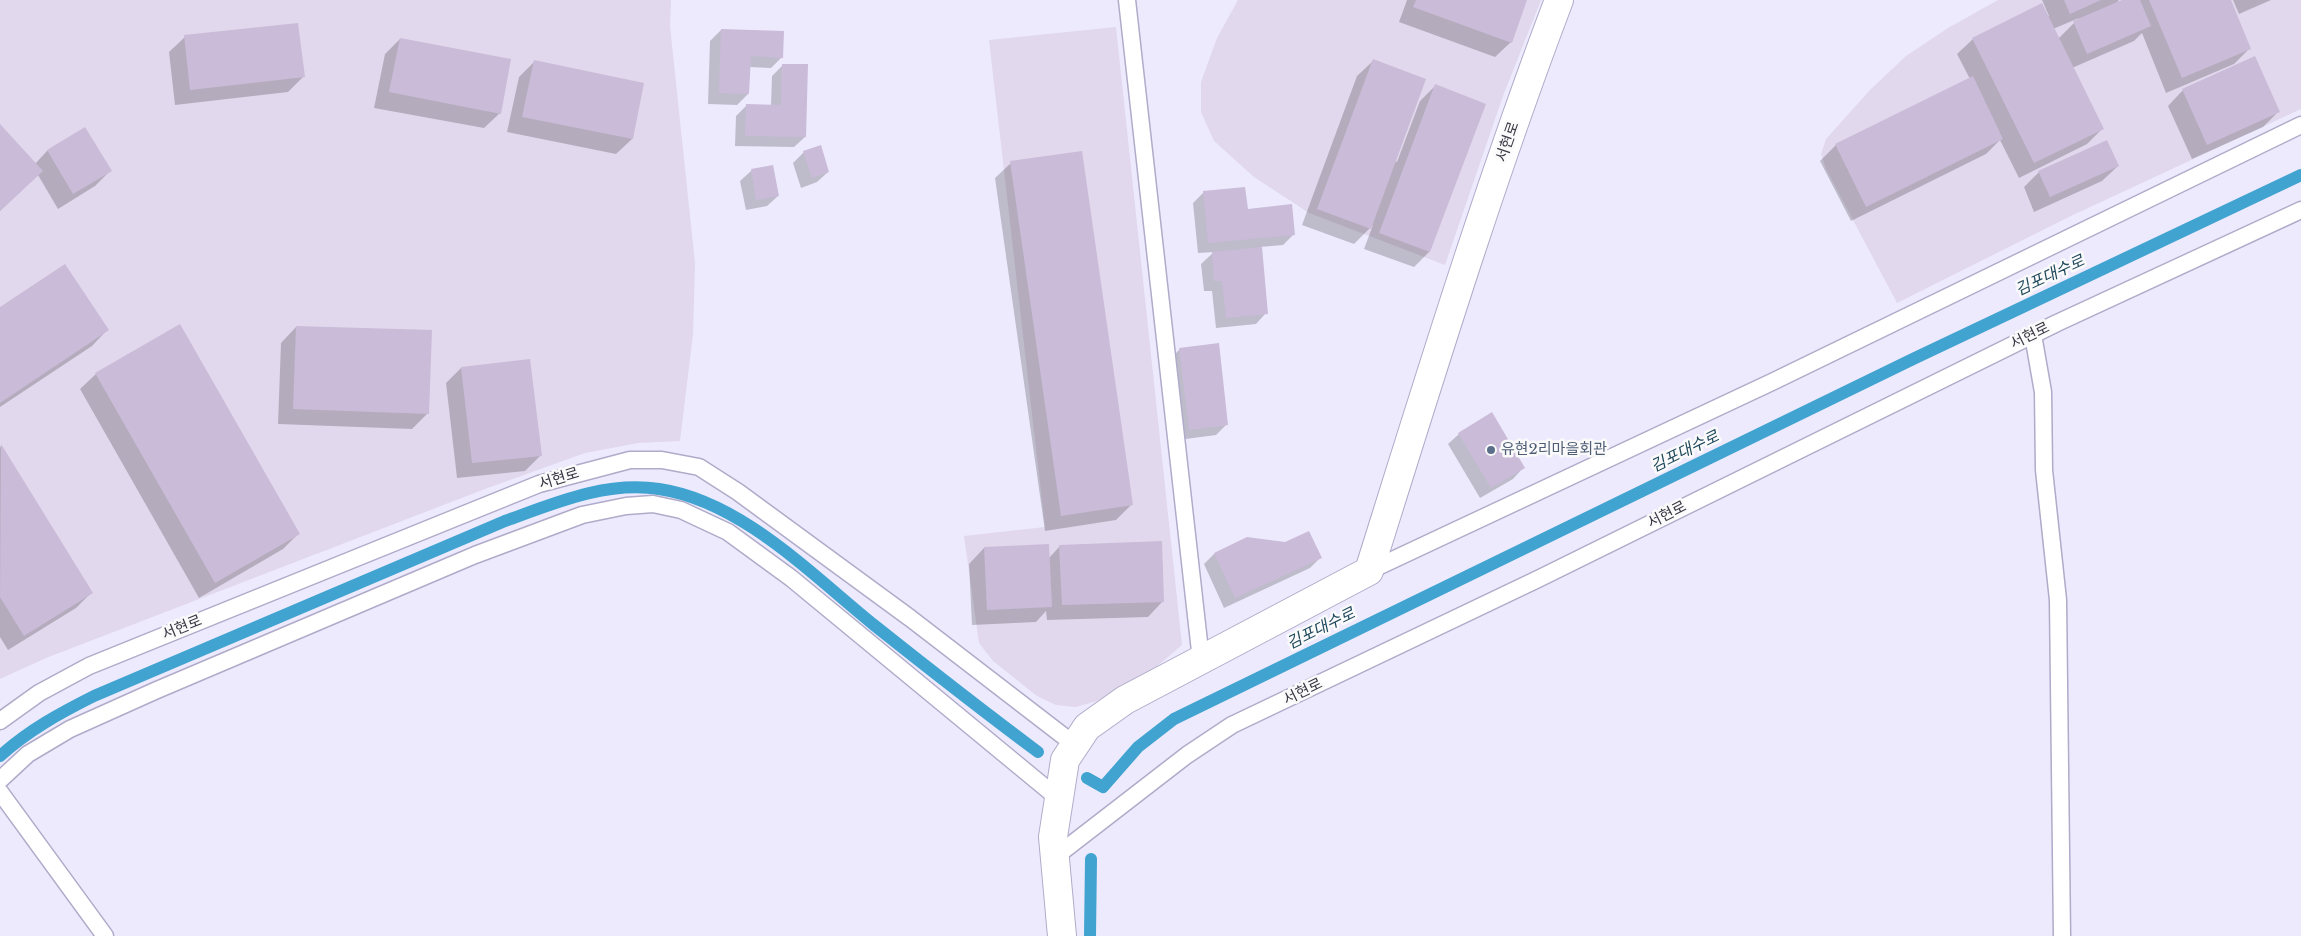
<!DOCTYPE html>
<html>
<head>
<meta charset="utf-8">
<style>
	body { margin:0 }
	canvas { display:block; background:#edeafe }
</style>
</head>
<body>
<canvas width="2301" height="936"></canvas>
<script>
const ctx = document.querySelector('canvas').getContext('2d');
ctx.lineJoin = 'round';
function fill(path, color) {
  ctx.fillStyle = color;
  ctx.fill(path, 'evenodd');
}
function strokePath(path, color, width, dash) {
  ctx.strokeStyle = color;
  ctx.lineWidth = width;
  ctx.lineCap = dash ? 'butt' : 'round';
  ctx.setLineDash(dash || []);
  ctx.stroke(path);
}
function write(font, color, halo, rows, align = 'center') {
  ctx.font = font + ' "Libre Baskerville","Noto Sans KR",serif';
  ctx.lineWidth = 5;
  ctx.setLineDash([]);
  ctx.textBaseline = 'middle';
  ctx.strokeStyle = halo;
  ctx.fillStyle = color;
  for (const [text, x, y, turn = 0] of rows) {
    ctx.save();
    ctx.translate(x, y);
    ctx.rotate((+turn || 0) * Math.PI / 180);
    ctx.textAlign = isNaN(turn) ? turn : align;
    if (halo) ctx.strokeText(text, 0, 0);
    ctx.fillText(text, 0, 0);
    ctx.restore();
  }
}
fill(new Path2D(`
	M0,0H671L670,26L695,263L693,334L680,441L638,443L585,453L485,489L46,658L0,679Z
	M1238,0H1541L1503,96L1445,265L1309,213L1254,177L1214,141L1201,112V82L1217,38Z
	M1998,0H2301V109L2073,215L1897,303L1826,169L1821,154L1826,139L1870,90L1906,56L1948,28Z
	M1116,27L1182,645L1155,668L1097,701L1076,707L1056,705L1037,696L993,661L979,643L964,536L1045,527L989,40Z`), '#e1d8ed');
fill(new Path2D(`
	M1407,0H1526L1511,42L1495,57L1399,22Z
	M2042,0H2119L2115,5L2125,0H2229L2249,49L2234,64L2166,93L2142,33L2134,41L2072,68L2102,129L2087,144L2019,178L2000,140L1986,154L1851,221L1820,161L1836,145L1970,79L1957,54L1973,39L2049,16ZM2079,18L2058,39L2053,29Z
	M2233,0H2271L2239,14Z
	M721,30L782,57L771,68L749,67L748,94L737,105L708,104L710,41Z
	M185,37L303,77L288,92L175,105L169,52Z
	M400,39L500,113L484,128L374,108L385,54Z
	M1373,61L1395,161L1397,162L1420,101L1435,86L1485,105L1429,252L1414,267L1364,249L1373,225L1354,244L1302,225L1357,76Z
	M534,62L642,84L632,139L616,154L507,132L519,77Z
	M783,65L805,137L794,147L735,146L736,116L746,106H771L772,76Z
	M2183,90L2278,112L2263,127L2192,159L2168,106Z
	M0,126L35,164L47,151L85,128L110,171L95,186L58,209L38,175L0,211Z
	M804,152L828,172L817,182L801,188L793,163Z
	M1011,163L1131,505L1116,520L1045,531L995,178Z
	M2118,166L2102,181L2034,212L2024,187L2039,172Z
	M772,167L778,196L767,206L746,210L740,181L751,171Z
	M1204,192L1294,234L1283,245L1260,247L1266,313L1256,324L1216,328L1212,291H1204L1201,264L1214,252L1198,253L1193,203Z
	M0,308L107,330L92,346L0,407Z
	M180,326L298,534L283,549L199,598L80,389L96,374Z
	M296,327L428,413L412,429L278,424L281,343Z
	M1180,349L1227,424L1216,435L1178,440L1169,360Z
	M461,368L540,456L525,471L457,478L446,383Z
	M1459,434L1523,468L1513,479L1480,498L1448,444Z
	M0,446L91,593L76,608L8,650L0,637Z
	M1060,546L1163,601L1148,617L1047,620L1046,611L1036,622L972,625L969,564L984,548L1049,558Z
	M1214,554L1320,558L1310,568L1224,608L1204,564Z`), '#0003');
strokePath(new Path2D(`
	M0,756C29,730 60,713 94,696L505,521C555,503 605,481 659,489C741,501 811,574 874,625C928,668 983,711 1038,752
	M1087,778L1103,787L1138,747L1174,719L1913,359L2301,175
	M1090,936L1091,859`), '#41a3d0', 12);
fill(new Path2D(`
	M1416,0H1527L1512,43L1413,7Z
	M2064,0H2101L2070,14Z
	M2122,0H2140L2151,26L2087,54L2073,21Z
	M2149,0H2231L2251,49L2182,78Z
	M2042,3L2104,129L2034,163L1972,38Z
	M298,23L305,77L190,90L184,35Z
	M721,29L784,31L783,58L751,56L749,94L719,93Z
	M400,38L511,59L501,114L389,92Z
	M2255,56L2280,112L2207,145L2182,89Z
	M1373,59L1426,79L1371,229L1317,209Z
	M534,60L644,83L633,139L522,117Z
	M782,64H808L806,137L745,136L746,104L781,105Z
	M1973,76L2003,139L1866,207L1835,144Z
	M1435,84L1486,104L1430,252L1379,233Z
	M0,124L43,171L0,211Z
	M85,127L112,171L73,194L47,150Z
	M2107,140L2119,166L2050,197L2038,171Z
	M821,145L829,172L812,178L803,151Z
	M1082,151L1133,505L1061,516L1010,161Z
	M773,165L779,196L756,200L751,169Z
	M1245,187L1248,209L1292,204L1295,235L1208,243L1203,191Z
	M1262,247L1268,314L1226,318L1222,281H1214L1212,252Z
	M65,264L109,330L0,403V307Z
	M180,324L300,534L215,583L95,373Z
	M296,326L432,330L429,414L293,409Z
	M1219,343L1228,425L1189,430L1179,348Z
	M530,359L542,456L472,463L461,367Z
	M1492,412L1525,468L1491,488L1458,433Z
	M1,444L93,593L24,636L0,597Z
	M1309,531L1322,558L1235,598L1214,553L1247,537L1285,542Z
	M1162,541L1164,602L1062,605L1059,545Z
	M1049,544L1052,607L987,610L984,547Z`), '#cabbd8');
const lane = new Path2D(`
	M1127,0L1201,660
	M2033,335L2043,392L2044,470L2058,600L2062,936
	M1369,571L1772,382L2301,125
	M0,721L39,693L89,666L539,484L630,460H662L699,467L738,492L910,618L1075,745
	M0,780L28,754L70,729L157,690L475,555L582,515L626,506L653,504L681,510L728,532L791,578L1059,799
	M0,792L105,936
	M1055,857L1187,755L1232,725L1538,579L2057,323L2301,210`);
const street = new Path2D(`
	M1062,936L1053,837L1065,760L1087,727L1125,700L1369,571C1429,380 1488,187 1559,0`);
strokePath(lane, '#afabc9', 19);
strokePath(street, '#afabc9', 30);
strokePath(lane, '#fff', 16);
strokePath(street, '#fff', 28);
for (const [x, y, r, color] of [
	[1491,450,5,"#5c6f8a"]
]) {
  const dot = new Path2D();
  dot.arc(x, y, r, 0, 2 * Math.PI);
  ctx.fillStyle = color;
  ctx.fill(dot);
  strokePath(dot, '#fafafa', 2);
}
write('15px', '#383643', '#fafafa', [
	["서현로",1508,142,-71],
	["서현로",2030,336,-26],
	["서현로",559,479,-17],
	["서현로",1667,515,-27],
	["서현로",182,628,-22],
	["서현로",1303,692,-26]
]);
write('15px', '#4e5e75', '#fafafa', [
	["유현2리마을회관",1501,450]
], 'left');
write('italic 16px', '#20495d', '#fafafa', [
	["김포대수로",2050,276,-25],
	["김포대수로",1685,452,-26],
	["김포대수로",1321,629,-26]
]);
</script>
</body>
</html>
